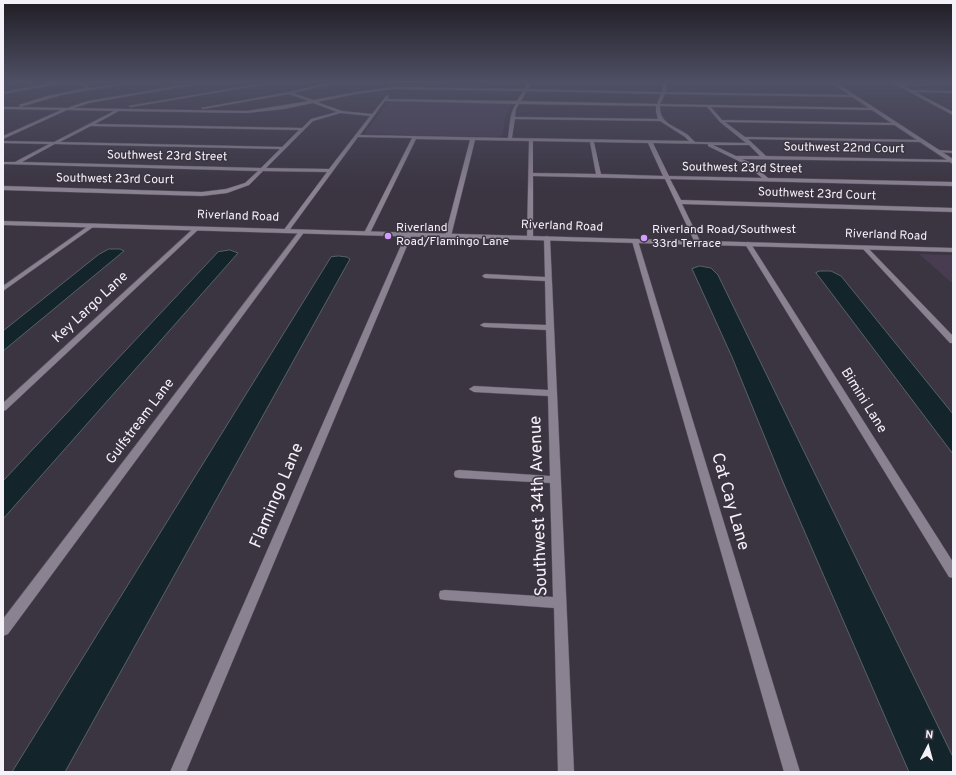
<!DOCTYPE html>
<html>
<head>
<meta charset="utf-8">
<style>
	body { margin:0 }
	#map { position:relative; width:956px; height:775px; overflow:hidden; background:#3b3441; font-family:Overpass,sans-serif }
	canvas { display:block }
	.frame { position:absolute; inset:0; border:4px solid #f5f1f9; pointer-events:none }
	.north { position:absolute; left:908px; top:727px; width:40px; height:40px; -webkit-text-stroke:3px #3b3441; paint-order:stroke; rotate:6deg; font-size:11px; font-weight:700; line-height:16px; text-align:center; color:#f5f1f9 }
	.north::after { content:''; display:block; margin:auto; width:14px; height:18px; background:#f5f1f9; clip-path:polygon(50% 0,100% 100%,50% 72%,0 100%) }
</style>
</head>
<body>
<div id="map">
<canvas width="956" height="775"></canvas>
<div class="frame"></div>
<div class="north">N</div>
</div>
<script>
const ctx = document.querySelector('canvas').getContext('2d');
ctx.lineJoin = 'round';
function fill(path, color) {
  ctx.fillStyle = color;
  ctx.fill(path, 'evenodd');
}
function strokePath(path, color, width, dash) {
  ctx.strokeStyle = color;
  ctx.lineWidth = width;
  ctx.lineCap = dash ? 'butt' : 'round';
  ctx.setLineDash(dash || []);
  ctx.stroke(path);
}
function write(font, color, halo, rows, align = 'center') {
  ctx.font = font + ' Overpass,sans-serif';
  ctx.lineWidth = 3;
  ctx.setLineDash([]);
  ctx.textBaseline = 'middle';
  ctx.strokeStyle = halo;
  ctx.fillStyle = color;
  for (const [text, x, y, turn = 0] of rows) {
    ctx.save();
    ctx.translate(x, y);
    ctx.rotate((+turn || 0) * Math.PI / 180);
    ctx.textAlign = isNaN(turn) ? turn : align;
    if (halo) ctx.strokeText(text, 0, 0);
    ctx.fillText(text, 0, 0);
    ctx.restore();
  }
}
fill(new Path2D(`
	M393,102L509,104L512,105L507,111L505,118L503,135L497,137L368,134L365,133L387,103Z
	M919,254L953,255V284Z`), '#473c50');
const water = new Path2D(`
	M109,249H120L124,251L3,351V331L98,255Z
	M230,250L238,253L3,519V481L218,252Z
	M339,256L347,257L350,259L65,772H12L331,257Z
	M700,266L711,268L718,275L953,757V772H909L783,482L732,357L693,271L692,269Z
	M820,271H831L841,276L953,414V454L820,278L816,273Z`);
fill(water, '#13252a');
strokePath(water, '#576268', 1);
const minor = new Path2D(`
	M58,82H68L3,94V92Z
	M77,82H81L89,88L136,82L62,95L20,107L67,108L88,101L201,82H210L89,103L74,108L247,111L309,101L289,94L203,109L201,108L289,92L332,82H339L293,93L313,100L356,92L393,87L525,89L527,82H531L528,89L662,92L663,82H667L666,92L853,95L854,97L665,94L660,104L874,108L873,110L711,107L722,120L895,123L897,124L895,125L725,122L745,137L922,140L924,141L922,142L748,139L766,156L953,160L952,162L742,159L751,163L768,178L953,182V186L670,179L681,200L953,208V212L682,204L701,243L698,245L695,243L665,179L533,176V238L530,240L527,238L529,141L475,140L451,236L448,238L445,236L470,140L416,139L370,233L367,235L364,233L412,138L358,137L288,232L286,233L283,231L327,172L263,171L249,185L227,193L202,196L3,190V186L202,192L226,189L245,183L258,171L3,164V162H15L49,144L3,143V141L54,142L114,111L67,110L3,139V136L61,110L3,109V107H20L19,105L47,96L86,88ZM393,89L523,91L517,101L387,99L389,96L387,95L372,114L342,111L317,102L356,94ZM527,91L661,94L657,104L521,101ZM385,101L516,104C509,114 510,126 508,138L360,135ZM313,103L337,112L311,119L302,128L95,124L119,111L247,113L284,109ZM519,104L656,106V112L658,119L515,117L516,109ZM660,106L707,107L720,122L746,143L695,142C692,139 690,137 688,135C676,126 659,124 660,106ZM341,113L370,116L329,169L266,168L313,121ZM515,119L660,121L685,137L689,141L512,138ZM91,126H92L299,130L282,147L60,142ZM533,141L590,142L596,174L533,173ZM594,142L648,143L663,176L601,174ZM653,143L708,144V146L747,165L762,178L669,176ZM55,144L280,149L261,168L22,162ZM713,145H749L760,156H736Z
	M270,82H279L131,107L129,106Z
	M708,82L837,84L835,85Z
	M891,82L930,85H901L911,90L953,91V93L915,92L953,112V115Z
	M935,150L953,151V153L937,152Z
	M91,224L96,225L3,291V286Z
	M195,227L200,228L6,410L3,411V403Z
	M300,230L305,231L8,634L3,636V619Z
	M409,232L412,234L186,772H170L406,234Z
	M547,236L550,238L574,772H558L554,608L445,600L440,599L439,595L440,591L445,590L553,597L550,483L459,478L455,477L454,474L455,471L459,470L550,476L548,396L474,392L469,389L474,386L548,390L546,330L484,327L480,325L484,323L546,325L545,281L485,278L482,276L485,274L545,277L544,238Z
	M635,239L638,241L800,772H784L632,241Z
	M748,242L751,244L953,562V578L949,577L745,244Z
	M865,246L867,247L953,336V343H950L863,249V247Z`);
const tertiary = new Path2D(`
	M830,82H835L953,159V164Z
	M3,221L953,248V252L3,225Z`);
strokePath(minor, '#59535e', 1);
strokePath(tertiary, '#59535e', 1);
fill(minor, '#8a8191');
fill(tertiary, '#8a8191');
const sky = ctx.createLinearGradient(0, 0, 0, 191);
sky.addColorStop(0, '#201d24');
sky.addColorStop(0.43, '#4f5065');
sky.addColorStop(1, '#4f506500');
ctx.fillStyle = sky;
ctx.fillRect(0, 0, 956, 191);
for (const [x, y, r, color] of [
	[388,236,4,"#d19dfe"],
	[644,238,4,"#d19dfe"]
]) {
  const dot = new Path2D();
  dot.arc(x, y, r, 0, 2 * Math.PI);
  ctx.fillStyle = color;
  ctx.fill(dot);
  strokePath(dot, '#3b3441', 1.5);
}
write('12px', '#f5f1f9', '#3b3441', [
	["Southwest 22nd Court",844,149,1],
	["Southwest 23rd Street",167,157,1],
	["Southwest 23rd Street",742,169,1],
	["Southwest 23rd Court",115,180,1],
	["Southwest 23rd Court",817,195,2],
	["Riverland Road",238,217,2],
	["Riverland Road",562,227,2],
	["Riverland Road",886,236,2]
]);
write('12px', '#f5f1f9', '#3b3441', [
	["Riverland",396,229],
	["Road/Flamingo Lane",396,243],
	["Riverland Road/Southwest",652,231],
	["33rd Terrace",652,245]
], 'left');
write('14px', '#f5f1f9', '#3b3441', [
	["Key Largo Lane",91,308,-43],
	["Bimini Lane",863,401,58],
	["Gulfstream Lane",141,422,-53]
]);
write('17px', '#f5f1f9', '#3b3441', [
	["Flamingo Lane",278,496,-67],
	["Cat Cay Lane",729,502,74],
	["Southwest 34th Avenue",540,506,-92]
]);
</script>
</body>
</html>
